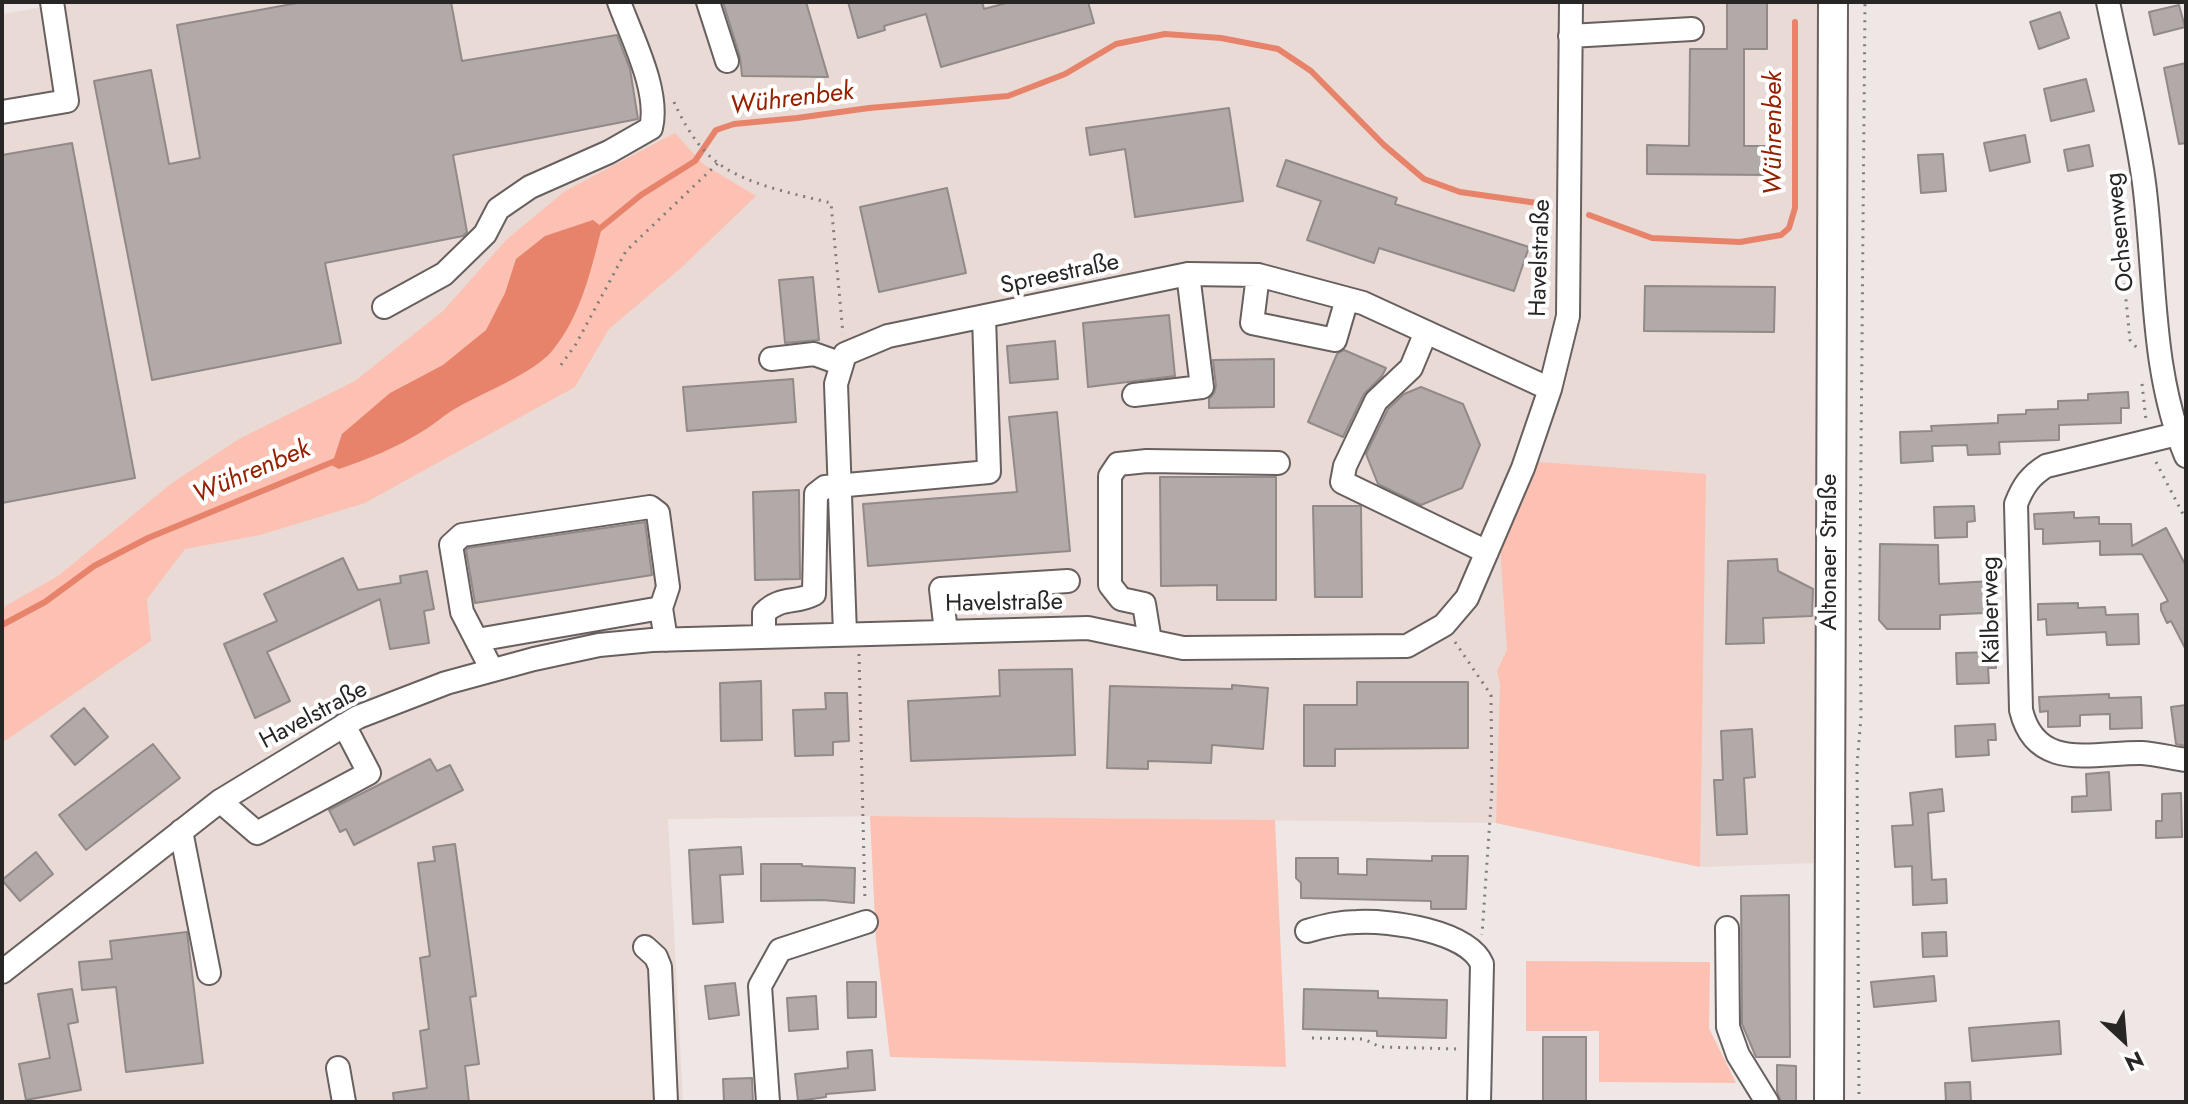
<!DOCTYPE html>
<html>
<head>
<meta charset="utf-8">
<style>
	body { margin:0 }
	#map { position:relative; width:2188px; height:1104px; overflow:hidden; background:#eee7e5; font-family:Jost,sans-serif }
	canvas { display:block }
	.frame { position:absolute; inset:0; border:4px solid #282525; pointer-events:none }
	.north { position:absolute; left:2084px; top:1000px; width:80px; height:80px; -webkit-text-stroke:6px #fff; paint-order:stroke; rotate:154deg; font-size:22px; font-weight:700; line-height:32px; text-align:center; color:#282525 }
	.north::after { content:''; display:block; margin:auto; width:28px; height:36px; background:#282525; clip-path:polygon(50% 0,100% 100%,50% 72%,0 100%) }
</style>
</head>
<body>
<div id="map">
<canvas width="2188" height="1104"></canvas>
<div class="frame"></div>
<div class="north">N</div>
</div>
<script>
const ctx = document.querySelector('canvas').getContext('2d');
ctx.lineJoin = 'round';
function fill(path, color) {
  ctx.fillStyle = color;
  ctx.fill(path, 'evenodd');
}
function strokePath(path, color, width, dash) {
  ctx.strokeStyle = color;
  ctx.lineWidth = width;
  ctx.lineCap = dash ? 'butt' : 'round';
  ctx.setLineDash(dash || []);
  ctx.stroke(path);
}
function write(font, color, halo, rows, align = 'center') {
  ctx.font = font + ' Jost,sans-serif';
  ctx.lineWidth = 8;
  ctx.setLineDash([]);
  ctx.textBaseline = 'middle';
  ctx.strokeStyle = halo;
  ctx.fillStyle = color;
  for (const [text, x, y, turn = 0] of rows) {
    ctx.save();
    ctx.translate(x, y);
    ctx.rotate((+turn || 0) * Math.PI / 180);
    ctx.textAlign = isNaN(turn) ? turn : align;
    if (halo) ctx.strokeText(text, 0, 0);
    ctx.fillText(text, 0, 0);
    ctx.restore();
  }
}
fill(new Path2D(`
	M76,2H1818L1820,194L1815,863L1700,867L1496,823L886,816L668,819L683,1102H2V14Z`), '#eadad6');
fill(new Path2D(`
	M675,133L703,164L756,196L681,268L609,329L575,387L365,503L260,535L185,549L147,599L151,641L2,743V608L58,576L172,483L239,439L355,381L443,311L506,240L565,191Z
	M1539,462L1706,474L1700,867L1496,823L1500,684L1497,671L1507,650L1500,547Z
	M870,816L1275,820L1286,1067L890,1057L876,941Z
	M1526,961L1710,962L1709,1028L1736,1083L1599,1082V1031H1526Z`), '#fcc1b2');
fill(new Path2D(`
	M593,220L602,227C591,270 581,316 552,351C535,372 483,393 458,407C445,414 435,424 423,431C396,448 368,459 339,469L329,464L334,458L342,434L390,393L443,365L486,330L505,293L516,259L545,236Z`), '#e7836b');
strokePath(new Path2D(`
	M1589,215L1652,238L1740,242L1781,235L1789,228L1795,208V22
	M598,230L641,195L695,161L716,130L734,124L797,118L869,108L1008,96L1065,74L1116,44L1165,34L1221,38L1278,49L1311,71L1384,145L1424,179L1460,192L1544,204
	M2,625L45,602L94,566L148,538L335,461`), '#e7836b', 6);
const building = new Path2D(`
	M303,2H451L462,61L617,35L630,69L638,119L453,155L467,232L463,236L325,263L341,343L152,380L94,81L151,70L169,164L200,158L177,25Z
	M723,2H806L828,77L742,76L740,57Z
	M848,2H982L984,9L1010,2H1088L1094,23L941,67L926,14L884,26L885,30L858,38Z
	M1727,2H1767V49H1744V146H1768V175L1647,174V145L1689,146L1690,49H1727Z
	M2179,5L2185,27L2154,35L2149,12Z
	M2060,12L2069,38L2039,49L2030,22Z
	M2186,63V143L2179,144L2164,68Z
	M2086,79L2094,111L2051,121L2044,89Z
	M1229,108L1243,201L1135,217L1125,149L1090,155L1086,128Z
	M2025,135L2030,162L1990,171L1984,143Z
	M72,143L135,478L2,503V155Z
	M2089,145L2093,166L2068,171L2064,150Z
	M1943,154L1946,191L1921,193L1918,155Z
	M1286,160L1397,198L1395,204L1529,247L1514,291L1379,248L1374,263L1307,240L1321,201L1277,186Z
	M947,188L966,273L879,292L860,207Z
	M813,277L819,340L785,343L779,280Z
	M1645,286L1775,287L1774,332L1644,331Z
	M1169,315L1175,376L1088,387L1083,323Z
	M1055,341L1058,379L1010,383L1007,346Z
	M1344,350L1386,368L1382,376L1364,394L1343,437L1308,422L1337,354Z
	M1274,359V407L1209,408V399L1214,393L1216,386L1213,360Z
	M793,379L796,422L687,431L683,387Z
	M1421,387L1463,404L1480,445L1462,488L1421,505L1378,484L1366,454L1388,409L1404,394Z
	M2128,392L2129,408H2121V423L2059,425V440L1999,442L2000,454L1968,455L1967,445L1932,446L1933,461L1901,463L1900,432L1932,431L1931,426L1998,423V415L2026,414V410L2058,409V401L2088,400V394Z
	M1057,412L1070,551L868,566L863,504L1017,492L1009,417Z
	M1160,477H1276V600H1217V585L1161,586Z
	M799,490L800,579L755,580L753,492Z
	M1313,506H1361L1362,597H1315Z
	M1974,506L1975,521L1967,522V537L1935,538L1934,507Z
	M2074,512V518L2099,517V524H2131L2132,546L2166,528L2186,566V650L2171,621L2167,623L2161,610V604L2168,601L2142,554L2100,555V541L2043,544V529H2035L2034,514Z
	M645,522L652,575L475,603L466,550L468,548Z
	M1880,544L1938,545L1939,584L1992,581L1993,597H1984L1985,613L1940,615V629H1887L1879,620Z
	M343,558L358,590L401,583L400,576L427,571L434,609L424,611L429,643L390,649L380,599L267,652L290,701L255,718L224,644L277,621L264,594Z
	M1777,559L1778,571L1813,589L1812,616L1763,618L1764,643L1726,644L1728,561Z
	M2078,603V608L2105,607L2106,615L2138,614L2139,644L2107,645L2106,632L2047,635L2046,619L2038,620V604Z
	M1995,652L1996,668H1988L1989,683L1957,684L1956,653Z
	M1072,669L1075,755L911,761L908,701L1000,696L999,670Z
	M761,681L762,740L721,741L720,683Z
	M1357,682H1468V748L1335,749V766H1304V705H1357Z
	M1232,685L1268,688L1263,749L1212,745L1211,763L1148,761V769L1107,768L1110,686L1232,689Z
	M825,693H847L849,741L833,742V755L795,756L793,710L826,709Z
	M2109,694V698L2141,697L2142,728L2110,729V714L2080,715V726L2048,727V711L2040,712L2039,697Z
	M2186,705V746L2176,744L2171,707Z
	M84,708L108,737L75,765L51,736Z
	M1995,724L1996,740H1988L1989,755L1956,757L1955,726Z
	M1752,729L1755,777L1744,778L1747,834L1717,835L1714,780H1723L1721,731Z
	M153,744L180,778L86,850L59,815Z
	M430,759L437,771L450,765L463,790L354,845L346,829L340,832L329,810Z
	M2109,772L2111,810L2072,812V797L2087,796L2086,774Z
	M1942,789L1944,811L1928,813L1932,880L1946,879L1947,903L1913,905L1912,866L1895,867L1892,826L1913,825L1910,793Z
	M2181,793L2182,837L2156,838V821H2162V794Z
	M455,844L476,996L470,997L479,1064L465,1066L469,1102H394L393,1093L427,1088L420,1031L429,1029L420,958L430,956L418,863L435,861L433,847Z
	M741,847L743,874L720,875L723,922L693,924L689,850Z
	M36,852L53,874L20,901L2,880Z
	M1432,856H1468L1466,909H1431V901L1301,898V883L1296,878V858H1338V874L1367,875V859L1432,861Z
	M761,864H802V866L855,868L854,903L823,900L761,901Z
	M1789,895L1790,1057H1756L1742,1024L1741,896Z
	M187,932L203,1063L126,1072L116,987L82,990L79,962L112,959L110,941Z
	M1946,932L1947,956L1923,957L1922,933Z
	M1934,976L1936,1001L1874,1007L1871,982Z
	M847,982H876V1017L848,1018Z
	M735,983L739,1015L709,1019L705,986Z
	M72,989L78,1022L68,1024L81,1090L26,1100L19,1064L50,1058L38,994Z
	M1304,989L1378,991V998L1447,1000L1446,1038L1377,1036V1031L1303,1029Z
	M816,996L818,1029L789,1031L787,998Z
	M2059,1021L2061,1054L1972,1061L1969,1028Z
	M1543,1037H1586V1102H1543Z
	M872,1050L875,1090L826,1094V1097L798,1101L795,1074L848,1068L847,1052Z
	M1777,1065L1796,1066V1102H1781L1777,1091Z
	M752,1078L753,1102H724L723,1079Z
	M1970,1082L1971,1102H1946L1945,1083Z`);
fill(building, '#b1aaa8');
strokePath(building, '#918a88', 2);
const minor = new Path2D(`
	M708,2L727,61
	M2108,2C2120,62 2136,123 2144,183C2156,275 2150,370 2186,456
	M1570,36L1692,29
	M2,112L67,101L52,2
	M1258,275L1252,323L1335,340L1347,299
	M384,307L444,274L485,234L498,209L530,187L609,152L651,128C660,91 632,38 619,2
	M1426,332L1411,368L1376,401L1345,466L1342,482L1487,552
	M771,359L814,354L842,364
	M1134,395L1202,387L1188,274
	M2177,434L2046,466C2030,476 2023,486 2016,504L2021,710C2036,773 2095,752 2142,753C2157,754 2172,758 2186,760
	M946,632L941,589L1068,581
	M845,634L836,384L845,354L888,336L1188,274L1258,275L1363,303L1550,389
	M764,637V613C781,596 795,604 814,594L816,494L825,487L989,472L984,317
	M477,640L661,608
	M1150,641L1144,604L1121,599L1110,585V476L1118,464L1147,461L1278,463
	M492,670L462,612L451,545L462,535L650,507L658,513L668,587L661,608L666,640
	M220,801L257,833L369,773L344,725
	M181,831L209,973
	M1727,928L1728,1027L1738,1055L1767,1102
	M1307,931C1324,926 1339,922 1357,922C1390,920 1468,931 1482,964L1479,1102
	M645,947L656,957L660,967L666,1102
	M2,972L220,801L358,717L446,683L534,659L599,645L652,640L1088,628L1183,648L1407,646L1444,625L1467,598L1523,468L1550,389L1568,316L1571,2
	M338,1068L344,1102
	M768,1102L760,986L780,950L866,922`);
const major = new Path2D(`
	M1829,1102L1833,2`);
strokePath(minor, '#67605f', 26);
strokePath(major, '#67605f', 32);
strokePath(new Path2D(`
	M674,102C683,122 696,145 713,159C741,184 795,194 831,203L843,334
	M2123,188L2119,230L2130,340L2138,349
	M561,365L576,344L626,251L718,163
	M2142,384L2146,420
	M2156,462L2186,520
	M1455,642L1491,695L1492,789L1482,935
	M859,654L865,902
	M1312,1038L1364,1039L1380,1047L1460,1049
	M1859,1102L1857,765L1861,717L1860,569L1865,2`), '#817c7b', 3, [2, 6]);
strokePath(minor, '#fff', 22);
strokePath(major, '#fff', 28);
write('24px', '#282525', '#fff', [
	["Ochsenweg",2121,232,-96],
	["Havelstraße",1541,258,-88],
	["Spreestraße",1060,275,-12],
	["Altonaer Straße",1830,552,-90],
	["Havelstraße",1004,604,-1],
	["Kälberweg",1992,610,-91],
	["Havelstraße",314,716,-28]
]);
write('italic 26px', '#962100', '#fff', [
	["Wührenbek",792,100,-7],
	["Wührenbek",1775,133,-90],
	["Wührenbek",252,473,-23]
]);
</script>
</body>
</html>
